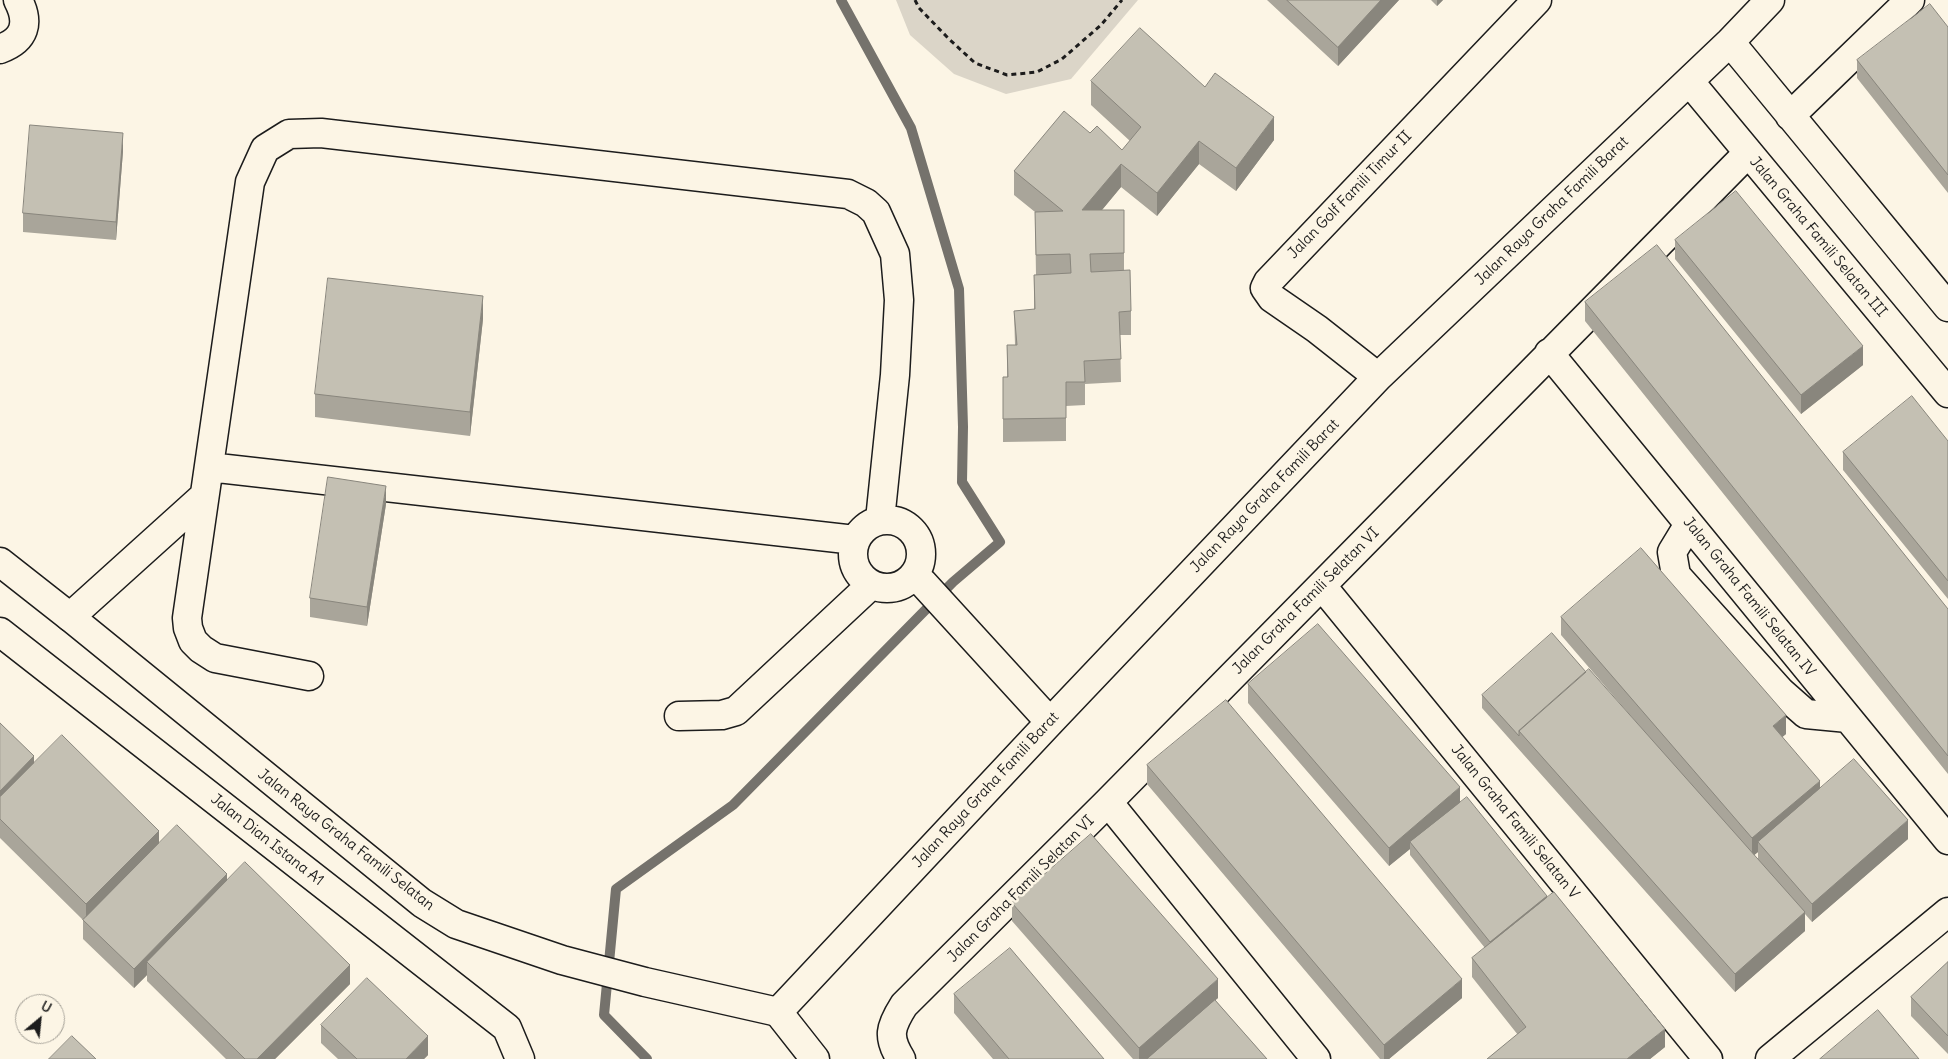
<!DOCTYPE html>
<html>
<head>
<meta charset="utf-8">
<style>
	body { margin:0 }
	#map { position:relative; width:1948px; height:1059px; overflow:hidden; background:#fcf5e5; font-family:Delius,sans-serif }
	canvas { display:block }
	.north { position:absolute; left:15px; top:994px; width:50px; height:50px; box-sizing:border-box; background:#fcf5e5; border:1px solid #a29e95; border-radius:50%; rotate:28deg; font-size:14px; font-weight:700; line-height:20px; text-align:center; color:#1c1c1c }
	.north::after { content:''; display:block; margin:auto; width:18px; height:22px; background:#1c1c1c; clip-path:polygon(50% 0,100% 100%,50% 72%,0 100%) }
</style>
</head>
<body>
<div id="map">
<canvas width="1948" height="1059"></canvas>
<div class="north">U</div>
</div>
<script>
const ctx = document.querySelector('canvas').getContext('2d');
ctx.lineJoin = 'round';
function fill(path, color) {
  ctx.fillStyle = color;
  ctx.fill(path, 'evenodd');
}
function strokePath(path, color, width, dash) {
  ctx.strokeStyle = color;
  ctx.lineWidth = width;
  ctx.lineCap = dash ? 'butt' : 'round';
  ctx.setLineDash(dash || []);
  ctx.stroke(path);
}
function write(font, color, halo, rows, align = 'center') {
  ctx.font = font + ' Delius,sans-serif';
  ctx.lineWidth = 5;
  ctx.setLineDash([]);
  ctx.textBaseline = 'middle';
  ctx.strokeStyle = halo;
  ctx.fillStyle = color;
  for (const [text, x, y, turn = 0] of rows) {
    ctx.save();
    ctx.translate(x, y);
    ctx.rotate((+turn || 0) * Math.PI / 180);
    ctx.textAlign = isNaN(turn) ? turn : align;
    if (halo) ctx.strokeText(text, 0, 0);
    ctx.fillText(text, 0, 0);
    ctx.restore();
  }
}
fill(new Path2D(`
	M896,0H1138L1071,79L1006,94L954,74L910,35Z`), '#dbd5c8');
strokePath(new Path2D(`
	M647,1059L604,1015L616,889L733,805L953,582L1000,542L962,482L963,427L959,289L911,128L841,0`), '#75726c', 10);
const street = new Path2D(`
	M1730,42L1948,307
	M0,49C25,40 30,23 18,0
	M1689,81L1948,393
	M1790,116L1910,0
	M1549,353L1948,840
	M1378,377L1317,329L1272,298L1265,288L1268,282L1537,0
	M209,467L855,540
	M853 554a34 34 0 1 1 68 0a34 34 0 1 1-68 0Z
	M1689,524L1672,552L1676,575L1781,692L1806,714L1848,718
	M0,562L70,617L203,497
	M915,576L923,583L1050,722
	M1322,586L1708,1059
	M0,632L507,1028L520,1059
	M309,676L215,658L201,649L193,641L188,628L187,618L250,182L265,149L289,134L321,133L848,194L866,203L876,212L895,254L899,300L895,375L880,520
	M679,716L722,715L736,711L871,585
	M1108,802L1316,1059
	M815,1059L778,1012L1050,722L1378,377L1730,42L1770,0
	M901,1059C887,1037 890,1027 904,1005L1108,802L1748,153
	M1770,1059L1948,912`);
const secondary = new Path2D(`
	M70,617L422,903L456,924L562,960L645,982L778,1012`);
strokePath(street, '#1c1c1c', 31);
strokePath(secondary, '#1c1c1c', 31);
strokePath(new Path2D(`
	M915,0L919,8L949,39L975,63L1007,75L1037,72L1062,59L1101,25L1122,0`), '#1c1c1c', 3, [5, 4]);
strokePath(street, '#fcf5e5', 28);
strokePath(secondary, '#fcf5e5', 28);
fill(new Path2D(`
	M1267,0H1399L1338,66Z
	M1431,0H1443L1437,6Z
	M1948,27V193L1857,78V60Z
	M1091,81L1205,87L1274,140L1236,191L1199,164L1157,216L1121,187L1102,210L1124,253V271L1131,311V335H1120L1121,382L1085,384V405L1066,406V441L1003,442V377H1007V345H1015L1014,311L1034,310V275H1036L1035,212L1014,195V171L1090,133L1122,150L1130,141L1091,105Z
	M123,151L116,240L23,232V213Z
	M1675,240L1863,365L1801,414L1675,259Z
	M1585,302L1948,609V774L1585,321Z
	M483,319L470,436L315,417V394Z
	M1948,441V599L1843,470V452Z
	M386,504L367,626L310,617V598Z
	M1561,617L1786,734L1782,737L1820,789L1908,839L1812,922L1805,914V931L1735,992L1482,708V695L1586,672L1654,743L1561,635ZM1758,852V860L1754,855Z
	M1248,684L1460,802L1547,898L1665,1047L1650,1059H1487L1518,1035L1472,977V958L1485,948L1410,855V849L1389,866L1248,703Z
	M0,723L34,763L159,843L227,880L350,984L275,1059H226L147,981V975L134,988L83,939V920L0,838Z
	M1147,765L1462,998L1389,1059H1380L1147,784Z
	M1012,903L1218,998L1215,1000L1267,1059H1133L1012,921Z
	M1948,962V1054L1911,1016V997Z
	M954,994L1104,1059H993L954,1013Z
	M321,1025L428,1055L424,1059H338L321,1043Z`), '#a9a59a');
fill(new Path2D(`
	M1381,0H1399L1338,66V47Z
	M1437,0H1443L1437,6Z
	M1274,117V140L1236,191V168Z
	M123,133V151L116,240V222Z
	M1199,141V164L1157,216V193Z
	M1121,164V187L1082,234V210Z
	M483,296V319L470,436V412Z
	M1863,346V365L1801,414V395Z
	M386,486V504L367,626V607Z
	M1786,715V734L1773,745V726Z
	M34,756V775L0,809V791Z
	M1820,781V799L1758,842V852L1752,857V838Z
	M1460,787V806L1410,842V849L1389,866V848Z
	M1908,820V839L1812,922V904Z
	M159,831V850L86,923V904Z
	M227,874V893L147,962V975L134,988V969Z
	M1547,896V909L1490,954V942Z
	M1805,912V931L1735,992V974Z
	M350,965V984L275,1059H257Z
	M1218,979V998L1148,1059H1139V1048Z
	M1462,979V998L1389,1059H1384V1045Z
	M1665,1029V1047L1650,1059H1627Z
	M428,1036V1055L424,1059H406Z`), '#89867d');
const building = new Path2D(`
	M1287,0H1381L1338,47Z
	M1930,4L1948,27V175L1857,60Z
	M1140,28L1205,87L1215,73L1274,117L1236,168L1199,141L1157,193L1121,164L1082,210H1124V253L1090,254L1091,272L1130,270L1131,311L1119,312L1121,359L1084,361L1085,382H1066V418L1003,419V377H1008L1007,345H1017L1014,311L1035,309L1034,275L1071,273L1070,254L1036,255L1035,212L1063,211L1014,171L1064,111L1090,133L1097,126L1122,150L1141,127L1091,81Z
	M30,125L123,133L116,222L23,213Z
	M1736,191L1863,346L1801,395L1675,240Z
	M1657,245L1948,609V756L1585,302Z
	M328,278L483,296L470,412L315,394Z
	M1912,396L1948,441V581L1843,452Z
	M328,477L386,486L367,607L310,598Z
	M1641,548L1786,715L1773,726L1820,781L1752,838L1561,617Z
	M1318,624L1460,787L1389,848L1248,684Z
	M1552,633L1586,672L1519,731V736L1482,695Z
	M1589,669L1805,912L1735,974L1519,731Z
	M1226,700L1462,979L1384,1045L1147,765Z
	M0,723L34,756L0,791Z
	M62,735L159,831L86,904L0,819V797Z
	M1854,759L1908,820L1812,904L1758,842Z
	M1467,797L1547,896L1490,942L1410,842Z
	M177,825L227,874L134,969L83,920Z
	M1091,834L1218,979L1139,1048L1012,903Z
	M245,862L350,965L257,1059H245L147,962Z
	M1554,892L1665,1029L1627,1059H1487L1526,1027L1472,958Z
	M1010,948L1104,1059H1009L954,994Z
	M1948,962V1036L1911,997Z
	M367,978L428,1036L406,1059H357L321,1025Z
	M1215,1000L1267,1059H1147Z
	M1878,1010L1919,1059H1820Z
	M72,1036L96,1059H49Z`);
fill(building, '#c4c0b3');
strokePath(building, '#89867d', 1);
write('15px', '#1c1c1c', '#fcf5e5', [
	["Jalan Golf Famili Timur II",1350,195,-46],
	["Jalan Raya Graha Famili Barat",1552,211,-44],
	["Jalan Graha Famili Selatan III",1818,237,50],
	["Jalan Raya Graha Famili Barat",1265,496,-46],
	["Jalan Graha Famili Selatan IV",1749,597,51],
	["Jalan Graha Famili Selatan VI",1306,601,-45],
	["Jalan Raya Graha Famili Barat",986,790,-47],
	["Jalan Graha Famili Selatan V",1515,822,51],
	["Jalan Dian Istana A1",267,840,38],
	["Jalan Raya Graha Famili Selatan",346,840,38],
	["Jalan Graha Famili Selatan VI",1021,889,-45]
]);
</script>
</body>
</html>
